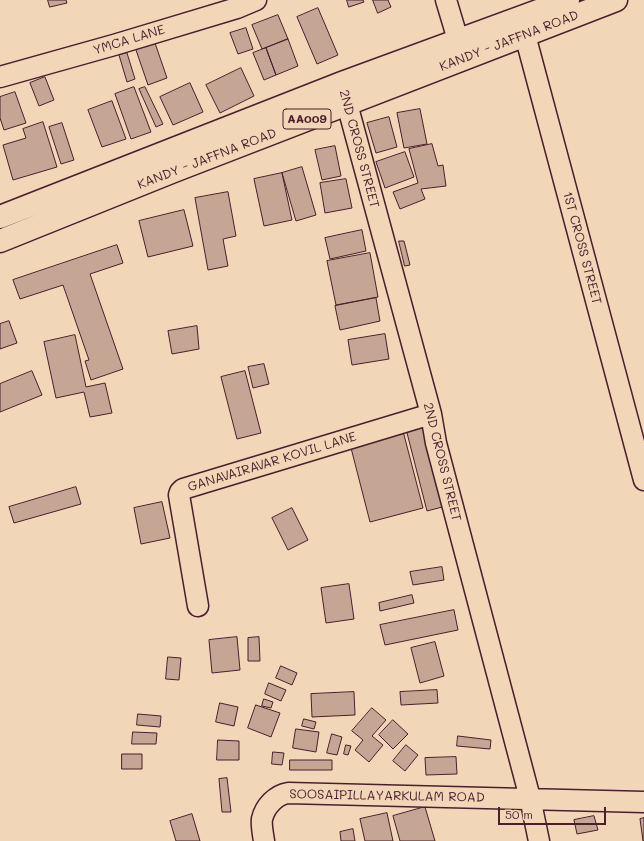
<!DOCTYPE html>
<html>
<head>
<meta charset="utf-8">
<style>
	body { margin:0 }
	#map { position:relative; width:644px; height:841px; overflow:hidden; background:#f1d6b8; font-family:Mali,sans-serif }
	canvas { display:block }
	.scale { position:absolute; left:498px; top:807px; width:108px; height:18px; box-sizing:border-box; border:2px solid #4a1f2b; border-top:0; padding-left:5px; font-size:12px; line-height:14px; white-space:nowrap; color:#4a1f2b; -webkit-text-stroke:3px #f1d6b8; paint-order:stroke }
</style>
</head>
<body>
<div id="map">
<canvas width="644" height="841"></canvas>
<div class="scale">50 m</div>
</div>
<script>
const ctx = document.querySelector('canvas').getContext('2d');
ctx.lineJoin = 'round';
function fill(path, color) {
  ctx.fillStyle = color;
  ctx.fill(path, 'evenodd');
}
function strokePath(path, color, width, dash) {
  ctx.strokeStyle = color;
  ctx.lineWidth = width;
  ctx.lineCap = dash ? 'butt' : 'round';
  ctx.setLineDash(dash || []);
  ctx.stroke(path);
}
function write(font, color, halo, rows, align = 'center') {
  ctx.font = font + ' Mali,sans-serif';
  ctx.lineWidth = 3.5;
  ctx.setLineDash([]);
  ctx.textBaseline = 'middle';
  ctx.strokeStyle = halo;
  ctx.fillStyle = color;
  for (const [text, x, y, turn = 0] of rows) {
    ctx.save();
    ctx.translate(x, y);
    ctx.rotate((+turn || 0) * Math.PI / 180);
    ctx.textAlign = isNaN(turn) ? turn : align;
    if (halo) ctx.strokeText(text, 0, 0);
    ctx.fillText(text, 0, 0);
    ctx.restore();
  }
}
const building = new Path2D(`
	M48,0H66L67,3L50,7Z
	M347,0H363L364,2L349,7Z
	M373,0H388L391,7L378,13Z
	M318,8L338,55L317,64L297,17Z
	M278,15L288,39L262,49L252,25Z
	M246,28L253,49L238,54L230,33Z
	M288,39L298,66L276,75L266,48Z
	M155,43L167,78L148,85L136,50Z
	M266,48L276,75L264,80L253,53Z
	M127,53L135,79L127,82L119,55Z
	M241,68L254,96L220,113L206,85Z
	M45,77L54,100L39,106L30,83Z
	M190,83L203,112L173,125L160,97Z
	M134,87L151,132L131,139L115,94Z
	M145,87L163,124L156,127L139,89Z
	M15,92L26,123L4,130L0,118V97Z
	M112,101L126,139L102,147L88,110Z
	M420,109L427,144L404,148L397,113Z
	M389,117L397,147L376,153L367,123Z
	M43,122L57,167L13,180L3,145L26,138L23,129Z
	M62,123L74,160L61,164L49,127Z
	M432,144L438,166L443,165L446,186L421,189L425,199L400,209L393,192L418,183L409,149Z
	M335,146L341,176L322,180L315,150Z
	M405,152L414,177L385,188L376,162Z
	M302,167L316,215L296,221L282,173Z
	M282,173L292,220L264,226L254,179Z
	M346,179L352,208L325,213L320,183Z
	M228,192L236,236L223,239L228,266L208,270L195,198Z
	M184,210L193,246L148,257L139,221Z
	M362,230L366,251L330,259L325,238Z
	M399,241H404L410,265L405,266Z
	M117,245L123,263L90,274L123,369L91,380L85,361L89,360L63,285L20,299L13,280Z
	M370,253L378,297L336,305L327,261Z
	M376,298L380,321L340,330L335,306Z
	M9,321L17,343L0,349V324Z
	M197,326L199,349L172,354L168,331Z
	M385,334L389,359L352,365L348,340Z
	M75,335L86,387L105,383L112,413L90,417L84,392L56,398L44,342Z
	M264,364L269,384L253,388L248,367Z
	M32,371L42,395L0,412V384Z
	M245,371L261,433L237,439L221,377Z
	M424,425L446,506L427,511L406,429Z
	M403,431L423,508L370,522L350,444Z
	M76,487L81,504L14,523L9,507Z
	M162,502L170,538L141,544L134,508Z
	M292,508L308,540L288,550L272,518Z
	M442,567L444,580L413,585L410,572Z
	M349,584L354,619L326,623L321,588Z
	M412,595L414,603L380,611L379,603Z
	M454,610L458,630L385,645L380,625Z
	M237,637L240,670L212,673L209,640Z
	M259,637L260,661H248V638Z
	M435,642L444,676L420,683L411,648Z
	M168,657L181,658L179,680L166,679Z
	M281,666L297,673L292,685L276,678Z
	M269,683L286,690L281,701L265,694Z
	M437,690L438,703L401,705L400,692Z
	M354,692L355,715L312,717L311,694Z
	M264,699L273,702L271,708L262,706Z
	M220,703L238,707L234,726L216,722Z
	M256,705L280,713L271,737L248,728Z
	M372,708L386,720L372,736L383,745L369,762L355,750L363,740L352,731Z
	M138,714L161,716L160,727L137,725Z
	M304,719L316,722L314,729L302,726Z
	M393,720L408,734L393,749L379,735Z
	M296,729L319,732L316,752L293,748Z
	M133,732L157,733L156,744H132Z
	M332,734L342,737L337,755L327,753Z
	M458,736L491,740L490,749L457,746Z
	M218,740L239,741V760H217Z
	M346,745L351,746L348,755L344,754Z
	M406,745L418,755L405,771L393,761Z
	M273,752L284,753L282,765L272,764Z
	M122,754H142V769H122Z
	M456,757L457,774L426,775L425,758Z
	M290,760H332V770H290Z
	M227,778L231,812H222L219,779Z
	M425,807L435,841H400L393,816Z
	M387,813L393,841H365L360,819Z
	M192,814L200,841H176L170,821Z
	M594,816L598,830L577,834L574,820Z
	M644,818V841H643L640,819Z
	M353,829L355,841H341L340,832Z`);
fill(building, '#c5a593');
strokePath(building, '#4a1f2b', 1);
const minor = new Path2D(`
	M446,0L458,40
	M521,20L644,480
	M0,77L114,45L237,8L256,0
	M343,89L431,414L436,443L530,798L539,841
	M198,606L179,495L180,492L183,489L431,414
	M264,841C263,834 261,825 262,819C265,806 276,795 288,793L644,802`);
const highway = new Path2D(`
	M0,217L342,83L568,0
	M0,241L174,171L616,0`);
strokePath(minor, '#4a1f2b', 23);
strokePath(highway, '#4a1f2b', 25);
strokePath(minor, '#f1d6b8', 20);
strokePath(highway, '#f1d6b8', 22);
for (const [x, y, w] of [
	[307,119,48]
]) {
  const box = new Path2D();
  box.roundRect(x - w / 2, y - 10, w, 20, 3);
  ctx.fillStyle = '#f1d6b8';
  ctx.fill(box);
  strokePath(box, '#4a1f2b', 1);
}
write('bold 12px', '#4a1f2b', null, [
	["AA009",307,119]
]);
write('13px', '#4a1f2b', '#f1d6b8', [
	["YMCA LANE",129,40,-17],
	["KANDY - JAFFNA ROAD",509,41,-21],
	["2ND CROSS STREET",359,149,75],
	["KANDY - JAFFNA ROAD",207,159,-21],
	["1ST CROSS STREET",582,248,75],
	["GANAVAIRAVAR KOVIL LANE",272,462,-17],
	["2ND CROSS STREET",442,462,76],
	["SOOSAIPILLAYARKULAM ROAD",387,796,1]
]);
</script>
</body>
</html>
